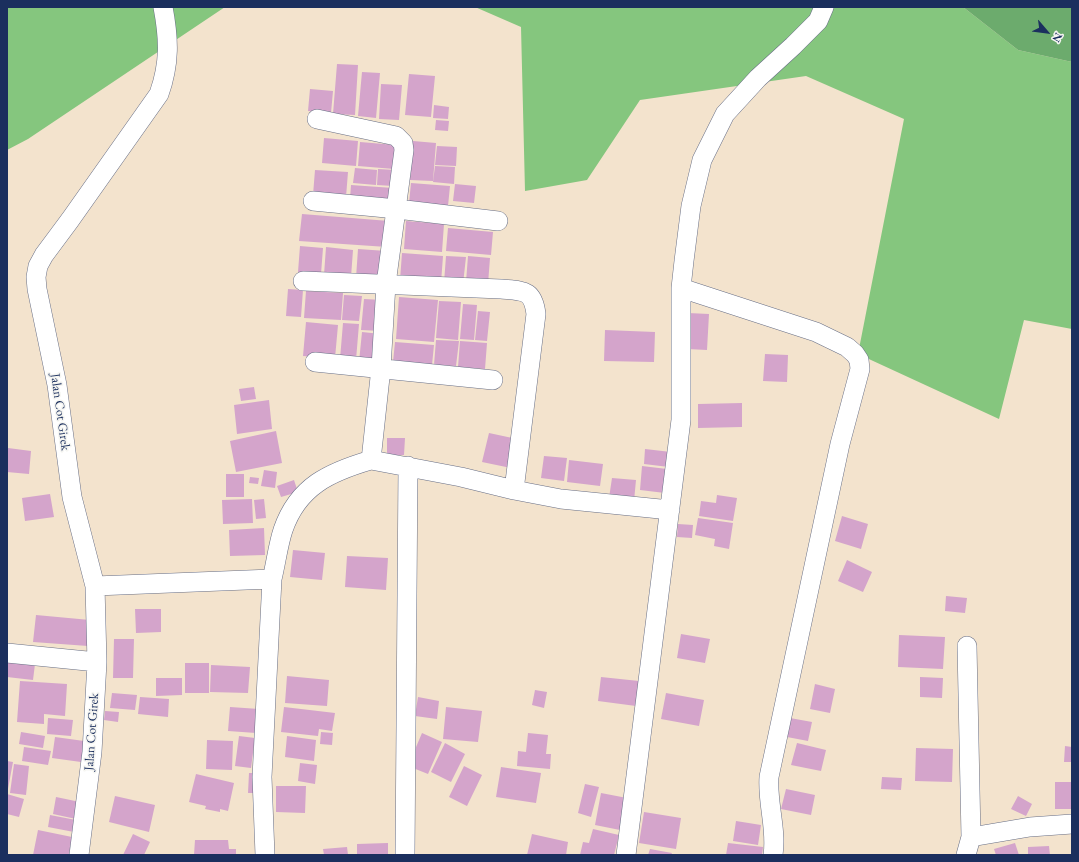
<!DOCTYPE html>
<html>
<head>
<meta charset="utf-8">
<style>
	body { margin:0 }
	#map { position:relative; width:1079px; height:862px; overflow:hidden; background:#f3e3cd; font-family:"EB Garamond",serif }
	canvas { display:block }
	.frame { position:absolute; inset:0; border:8px solid #1b2f5e; pointer-events:none }
	.north { position:absolute; left:1027px; top:12px; width:40px; height:40px; -webkit-text-stroke:3px #f6f6f2; paint-order:stroke; rotate:118deg; font-size:11px; font-weight:700; line-height:16px; text-align:center; color:#1b2f5e }
	.north::after { content:''; display:block; margin:auto; width:14px; height:18px; background:#1b2f5e; clip-path:polygon(50% 0,100% 100%,50% 72%,0 100%) }
</style>
</head>
<body>
<div id="map">
<canvas width="1079" height="862"></canvas>
<div class="frame"></div>
<div class="north">N</div>
</div>
<script>
const ctx = document.querySelector('canvas').getContext('2d');
ctx.lineJoin = 'round';
function fill(path, color) {
  ctx.fillStyle = color;
  ctx.fill(path, 'evenodd');
}
function strokePath(path, color, width, dash) {
  ctx.strokeStyle = color;
  ctx.lineWidth = width;
  ctx.lineCap = dash ? 'butt' : 'round';
  ctx.setLineDash(dash || []);
  ctx.stroke(path);
}
function write(font, color, halo, rows, align = 'center') {
  ctx.font = font + ' "EB Garamond",serif';
  ctx.lineWidth = 3;
  ctx.setLineDash([]);
  ctx.textBaseline = 'middle';
  ctx.strokeStyle = halo;
  ctx.fillStyle = color;
  for (const [text, x, y, turn = 0] of rows) {
    ctx.save();
    ctx.translate(x, y);
    ctx.rotate((+turn || 0) * Math.PI / 180);
    ctx.textAlign = isNaN(turn) ? turn : align;
    if (halo) ctx.strokeText(text, 0, 0);
    ctx.fillText(text, 0, 0);
    ctx.restore();
  }
}
fill(new Path2D(`
	M7,7H225L28,139L7,150Z
	M475,7H963L1018,50L1072,62V329L1024,320L999,419L858,354L904,119L806,76L640,100L587,180L525,191L521,27Z`), '#85c67e');
fill(new Path2D(`
	M963,7H1072V62L1018,50Z`), '#6cab6d');
fill(new Path2D(`
	M337,64L358,65L355,115L333,114Z
	M362,72L380,73L376,118L358,116Z
	M409,74L435,76L431,117L405,115Z
	M381,84L402,85L399,120L379,119Z
	M310,89L333,91L331,113L308,111Z
	M434,105L449,107L448,119L433,118Z
	M436,120L449,121L448,131L435,130Z
	M324,138L358,141L356,166L322,163Z
	M413,141L436,143L433,181L410,180Z
	M360,142L396,145L394,169L358,166Z
	M437,146L457,147L456,166L435,165Z
	M435,166L455,167L454,184L433,182Z
	M355,168L377,170L376,185L353,183Z
	M378,169L395,170L393,186L377,185Z
	M315,170L348,172L346,197L313,195Z
	M411,183L450,186L448,206L409,203Z
	M455,184L476,186L474,203L453,201Z
	M351,185L393,188L392,202L350,199Z
	M302,214L389,221L387,247L299,241Z
	M406,221L444,224L442,252L404,249Z
	M448,228L493,232L491,255L446,251Z
	M300,246L323,248L321,274L298,272Z
	M326,247L353,250L351,277L324,275Z
	M358,249L386,251L383,280L356,278Z
	M402,253L443,256L441,283L400,280Z
	M446,256L466,257L463,284L444,283Z
	M468,256L490,258L488,284L466,282Z
	M288,289L303,290L301,317L286,316Z
	M306,291L343,293L341,320L304,318Z
	M344,295L362,296L359,321L342,320Z
	M399,297L438,300L434,342L396,339Z
	M364,299L383,300L381,331L361,330Z
	M439,301L461,302L458,340L436,338Z
	M463,304L477,305L474,340L460,339Z
	M478,311L490,312L487,341L475,340Z
	M688,313L709,314L707,350L687,349Z
	M306,322L338,325L335,358L303,356Z
	M343,323L359,324L356,360L340,359Z
	M605,330L655,332L654,362L604,361Z
	M362,332L381,334L379,363L359,362Z
	M436,340L459,341L456,366L434,365Z
	M460,341L487,343L485,369L458,367Z
	M395,342L434,345L432,365L393,362Z
	M765,354L788,355L787,382L763,381Z
	M254,387L256,399L241,401L239,389Z
	M269,400L272,429L237,434L234,405Z
	M742,403V427L698,428V404Z
	M276,431L282,463L236,472L230,441Z
	M489,433L517,439L511,468L482,462Z
	M387,438H405L404,455H387Z
	M8,448L31,451L29,474L7,472Z
	M645,449L671,452L669,467L644,464Z
	M544,456L567,458L564,481L541,478Z
	M569,460L603,464L600,486L567,482Z
	M642,466L667,469L665,493L640,490Z
	M264,470L277,472L275,488L261,486Z
	M226,474H244V497H226Z
	M250,477L259,478L258,484L249,483Z
	M612,478L636,480L634,501L609,498Z
	M294,480L298,492L281,497L277,486Z
	M50,494L54,517L25,521L22,498Z
	M717,495L737,498L733,521L699,516L701,501L716,503Z
	M252,499L253,523L223,524L222,500Z
	M264,499L266,518L256,519L254,500Z
	M842,516L868,524L861,549L835,541Z
	M698,518L733,523L729,549L714,546L715,539L695,535Z
	M678,524L693,525L692,538L677,537Z
	M264,528L265,555L230,556L229,530Z
	M293,550L325,553L322,580L290,577Z
	M347,556L388,558L386,590L345,587Z
	M847,560L872,572L863,592L838,581Z
	M946,596L967,598L965,613L945,611Z
	M135,609H161V632L136,633Z
	M36,615L90,620L88,646L33,642Z
	M681,634L710,639L705,663L677,658Z
	M899,635L945,637L943,669L898,667Z
	M114,639H134L133,678H113Z
	M7,662L35,664L33,680L7,677Z
	M185,663H209V693H185Z
	M211,665L250,667L248,693L210,692Z
	M287,676L329,680L327,706L285,703Z
	M601,677L639,681L636,706L598,701Z
	M920,677L943,678L942,698L920,697Z
	M156,678H182V695L156,696Z
	M20,681L67,684L65,716L44,714V724L17,722Z
	M815,684L835,689L830,713L810,709Z
	M535,690L547,692L544,708L532,705Z
	M112,693L137,695L135,710L110,708Z
	M666,693L704,700L699,726L661,719Z
	M140,697L169,699L168,717L138,714Z
	M418,697L439,701L437,719L415,716Z
	M230,707L259,709L256,733L228,731Z
	M284,707L335,713L332,731L319,729L318,736L281,732Z
	M446,707L482,711L478,742L443,739Z
	M105,711L119,712L118,722L104,720Z
	M48,718L73,720L71,736L47,734Z
	M790,718L812,722L808,741L787,737Z
	M21,732L45,736L43,748L19,744Z
	M321,732L333,733L332,745L320,744Z
	M422,733L442,742L428,774L408,766Z
	M528,733L548,735L546,754H551L550,769L517,766L518,751L526,752Z
	M239,736L255,738L251,768L235,766Z
	M287,736L316,740L314,761L285,757Z
	M55,737L84,741L81,762L52,758Z
	M207,740L233,741L232,770L206,769Z
	M445,743L465,754L451,782L431,772Z
	M797,743L826,750L821,771L791,765Z
	M1065,746L1072,747V762H1064Z
	M24,747L51,751L48,765L22,761Z
	M916,748L953,749L952,782L915,781Z
	M7,761L13,762L8,789H7Z
	M300,763L317,765L315,784L298,781Z
	M14,764L29,766L26,795L10,793Z
	M464,766L482,775L467,806L449,797Z
	M501,767L541,773L536,803L496,797Z
	M249,773H258V793H248Z
	M196,774L234,783L228,811L220,809V812L205,809L206,806L189,802Z
	M882,777L902,778L901,790L881,789Z
	M1055,782H1072V809H1055Z
	M585,784L599,787L591,817L578,813Z
	M276,786H306L305,813L276,812Z
	M786,789L815,795L811,815L781,809Z
	M601,793L627,798L620,830L595,825Z
	M7,794L24,799L19,817L7,814Z
	M115,796L155,805L149,832L109,822Z
	M1018,796L1032,804L1026,816L1011,809Z
	M56,797L80,802L76,819L53,814Z
	M644,812L681,818L676,849L639,843Z
	M50,815L76,820L74,832L48,827Z
	M736,821L761,825L758,845L733,841Z
	M593,829L619,835L614,855H580L583,842L589,843Z
	M38,830L72,837L69,855H33Z
	M133,834L150,842L144,855H123Z
	M532,834L568,842L566,855H527Z
	M195,840H228L229,849H236V855H194Z
	M388,843V855H357V844Z
	M728,843L763,847L762,855H726Z
	M1015,843L1019,855H996L994,849Z
	M1049,846L1050,855H1028V847Z
	M347,847L348,855H324L323,849Z
	M650,849L672,853L671,855H648Z`), '#d4a4cb');
const minor = new Path2D(`
	M317,119L396,136L403,143L404,150L386,284L381,368L371,460L461,477L514,490L561,499L670,510
	M313,201L397,209L498,221
	M303,281L501,289C523,291 533,289 536,314L514,490
	M681,288L816,332L847,347L855,354L859,360L860,369L840,444L769,777C767,803 777,829 773,855
	M315,362L493,380
	M272,579C276,563 278,545 283,530C298,486 330,472 371,460
	M95,586L272,579L262,777L265,855
	M7,653L97,662
	M971,837L1030,827L1072,824
	M79,855L92,752L97,662L95,586L72,497L57,385L37,289L36,277L38,266L44,255L70,220L159,94C170,63 169,39 163,7
	M405,855L408,466
	M626,855L681,420V288L684,261L691,206L702,160L725,114L758,78L793,46L818,21L824,7
	M966,855L971,837L967,646`);
strokePath(minor, '#676e85', 20);
strokePath(minor, '#fff', 19);
write('13px', '#1b2f5e', '#f6f6f2', [
	["Jalan Cot Girek",60,412,82],
	["Jalan Cot Girek",92,732,-86]
]);
</script>
</body>
</html>
